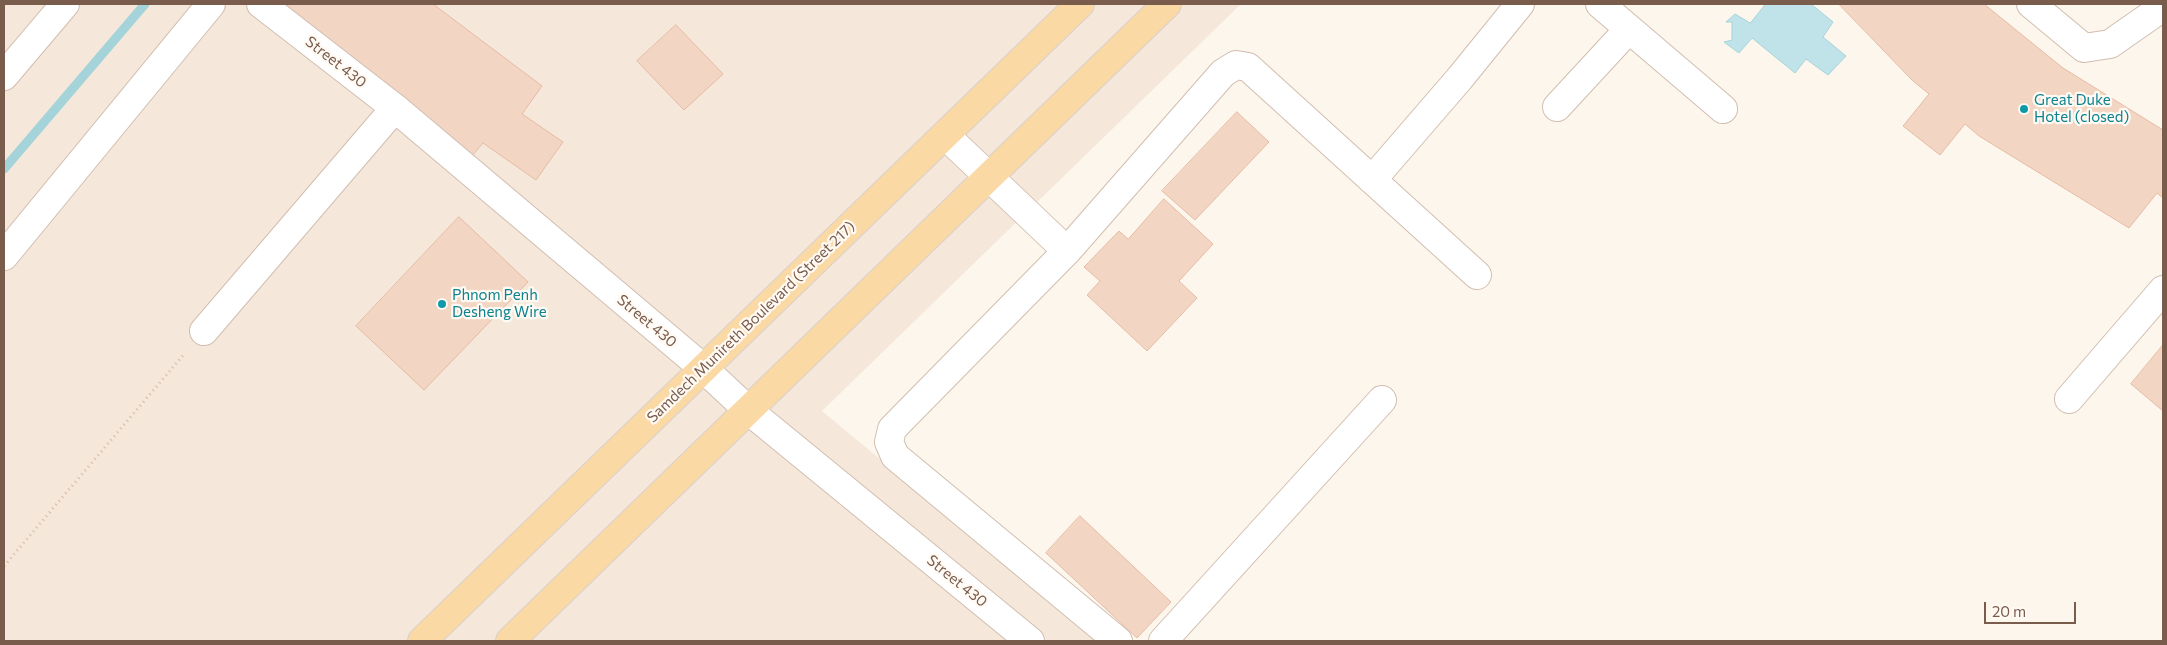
<!DOCTYPE html>
<html>
<head>
<meta charset="utf-8">
<style>
	body { margin:0 }
	#map { position:relative; width:2167px; height:645px; overflow:hidden; background:#fdf6ec; font-family:Commissioner,sans-serif }
	canvas { display:block }
	.frame { position:absolute; inset:0; border:5px solid #7a5c4d; pointer-events:none }
	.scale { position:absolute; left:1984px; top:602px; width:92px; height:22px; box-sizing:border-box; border:2px solid #7a5c4d; border-top:0; padding-left:6px; font-size:15px; line-height:18px; white-space:nowrap; color:#7a5c4d; -webkit-text-stroke:4px #fffaf3; paint-order:stroke }
</style>
</head>
<body>
<div id="map">
<canvas width="2167" height="645"></canvas>
<div class="frame"></div>
<div class="scale">20 m</div>
</div>
<script>
const ctx = document.querySelector('canvas').getContext('2d');
ctx.lineJoin = 'round';
function fill(path, color) {
  ctx.fillStyle = color;
  ctx.fill(path, 'evenodd');
}
function strokePath(path, color, width, dash) {
  ctx.strokeStyle = color;
  ctx.lineWidth = width;
  ctx.lineCap = dash ? 'butt' : 'round';
  ctx.setLineDash(dash || []);
  ctx.stroke(path);
}
function write(font, color, halo, rows, align = 'center') {
  ctx.font = font + ' Commissioner,sans-serif';
  ctx.lineWidth = 4.5;
  ctx.setLineDash([]);
  ctx.textBaseline = 'middle';
  ctx.strokeStyle = halo;
  ctx.fillStyle = color;
  for (const [text, x, y, turn = 0] of rows) {
    ctx.save();
    ctx.translate(x, y);
    ctx.rotate((+turn || 0) * Math.PI / 180);
    ctx.textAlign = isNaN(turn) ? turn : align;
    if (halo) ctx.strokeText(text, 0, 0);
    ctx.fillText(text, 0, 0);
    ctx.restore();
  }
}
fill(new Path2D(`
	M4,4H1241L822,411L1100,641H4Z`), '#f5e8da');
const water = new Path2D(`
	M1766,4H1811L1833,22L1823,37L1846,56L1828,75L1806,59L1795,73L1752,38L1739,53L1724,42L1732,40V22H1726L1735,14L1750,23Z`);
fill(water, '#bfe3e8');
strokePath(water, '#a5d3da', 1);
strokePath(new Path2D(`
	M4,169L145,4`), '#a5d3da', 9);
const building = new Path2D(`
	M277,4H433L542,86L522,114L563,142L536,180L483,143L471,157Z
	M1839,4H1984L2063,68L2163,130V198L2157,193L2129,228L1979,136L1965,124L1940,155L1903,126L1929,94L1913,81Z
	M676,25L723,74L684,110L637,61Z
	M1237,112L1269,142L1195,220L1162,191Z
	M1164,199L1213,244L1179,281L1197,298L1147,351L1087,295L1100,281L1084,267L1119,231L1128,239Z
	M459,217L528,282L424,390L356,326Z
	M2163,345V411L2131,384Z
	M1080,516L1171,602L1137,638L1046,553Z`);
fill(building, '#f3d5c3');
strokePath(building, '#e6bba3', 1);
const minor = new Path2D(`
	M261,4L395,108L703,368L748,410L1030,641
	M1600,4L1723,109
	M2031,4L2084,48L2110,44L2153,14L2161,4
	M4,76L65,4
	M1557,107L1629,29
	M945,135L1067,251L1223,73L1236,65L1248,67L1477,275
	M1372,180L1460,78L1520,4
	M1067,251L892,429L889,442L895,456L1118,641
	M4,256L211,4
	M204,331L395,108
	M2069,399L2163,290
	M1163,641L1382,400`);
const major = new Path2D(`
	M422,641L1080,4
	M510,641L1167,4`);
strokePath(minor, '#d1beb0', 30);
strokePath(major, '#dad1cd', 30);
strokePath(new Path2D(`
	M4,566L185,353`), '#d9b8a5', 3, [1, 4]);
strokePath(minor, '#fff', 28);
strokePath(major, '#fbd9a5', 28);
for (const [x, y, r, color] of [
	[2024,109,5,"#0f9aa8"],
	[442,304,5,"#0f9aa8"]
]) {
  const dot = new Path2D();
  dot.arc(x, y, r, 0, 2 * Math.PI);
  ctx.fillStyle = color;
  ctx.fill(dot);
  strokePath(dot, '#fffaf3', 2);
}
write('15px', '#7a5c4d', '#fffaf3', [
	["Street 430",336,62,38],
	["Street 430",647,321,40],
	["Samdech Munireth Boulevard (Street 217)",751,322,-44],
	["Street 430",957,581,39]
]);
write('15px', '#0d838f', '#fffaf3', [
	["Great Duke",2034,100],
	["Hotel (closed)",2034,117],
	["Phnom Penh",452,295],
	["Desheng Wire",452,312]
], 'left');
</script>
</body>
</html>
